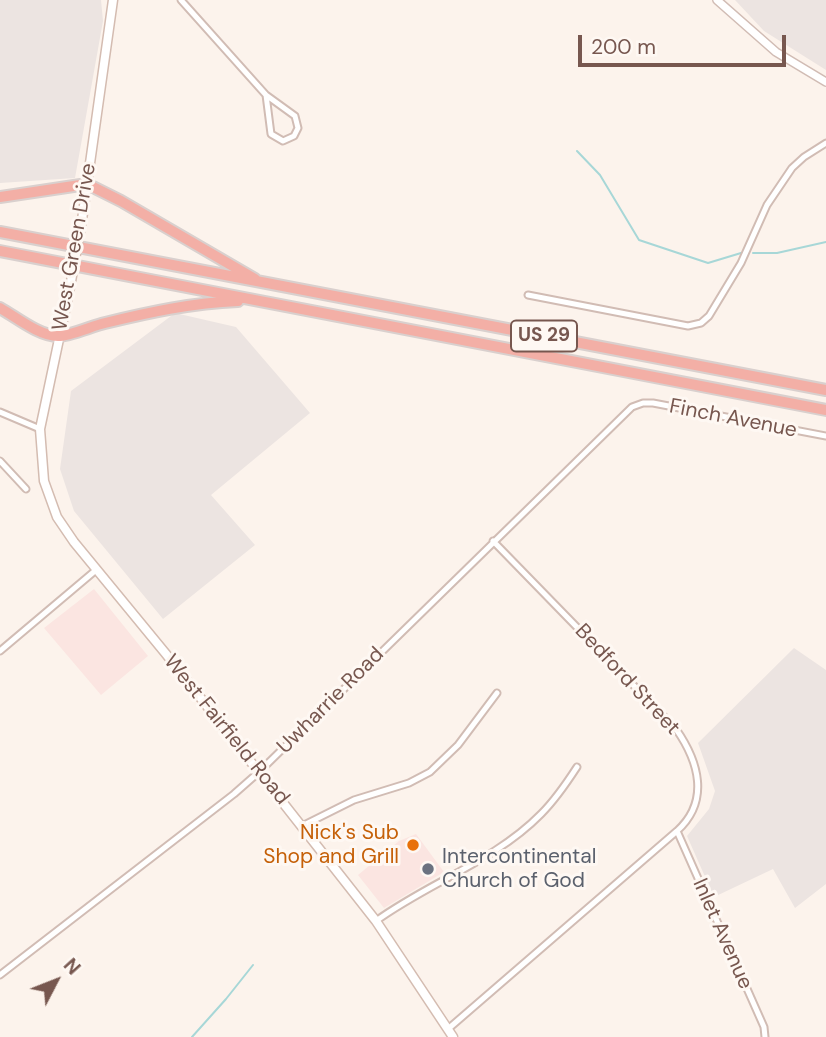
<!DOCTYPE html>
<html>
<head>
<meta charset="utf-8">
<style>
	body { margin:0 }
	#map { position:relative; width:826px; height:1037px; overflow:hidden; background:#fcf3ec; font-family:"DM Sans",sans-serif }
	canvas { display:block }
	.north { position:absolute; left:21px; top:946px; width:70px; height:70px; -webkit-text-stroke:5px #fef8f3; paint-order:stroke; rotate:48deg; font-size:19px; font-weight:700; line-height:28px; text-align:center; color:#77574f }
	.north::after { content:''; display:block; margin:auto; width:24px; height:32px; background:#77574f; clip-path:polygon(50% 0,100% 100%,50% 72%,0 100%) }
	.scale { position:absolute; left:578px; top:35px; width:208px; height:32px; box-sizing:border-box; border:4px solid #77574f; border-top:0; padding-left:9px; font-size:21px; line-height:24px; white-space:nowrap; color:#77574f; -webkit-text-stroke:5px #fef8f3; paint-order:stroke }
</style>
</head>
<body>
<div id="map">
<canvas width="826" height="1037"></canvas>
<div class="north">N</div>
<div class="scale">200 m</div>
</div>
<script>
const ctx = document.querySelector('canvas').getContext('2d');
ctx.lineJoin = 'round';
function fill(path, color) {
  ctx.fillStyle = color;
  ctx.fill(path, 'evenodd');
}
function strokePath(path, color, width, dash) {
  ctx.strokeStyle = color;
  ctx.lineWidth = width;
  ctx.lineCap = dash ? 'butt' : 'round';
  ctx.setLineDash(dash || []);
  ctx.stroke(path);
}
function write(font, color, halo, rows, align = 'center') {
  ctx.font = font + ' "DM Sans",sans-serif';
  ctx.lineWidth = 6;
  ctx.setLineDash([]);
  ctx.textBaseline = 'middle';
  ctx.strokeStyle = halo;
  ctx.fillStyle = color;
  for (const [text, x, y, turn = 0] of rows) {
    ctx.save();
    ctx.translate(x, y);
    ctx.rotate((+turn || 0) * Math.PI / 180);
    ctx.textAlign = isNaN(turn) ? turn : align;
    if (halo) ctx.strokeText(text, 0, 0);
    ctx.fillText(text, 0, 0);
    ctx.restore();
  }
}
fill(new Path2D(`
	M94,589L148,656L101,695L44,628Z
	M416,834L444,872L384,908L358,875L399,841Z`), '#fbe5e1');
fill(new Path2D(`
	M0,0H101L103,21L75,178L0,183Z
	M735,0H826V70L764,31Z
	M175,313L236,327L310,413L211,495L255,545L163,619L74,511L60,469L71,391Z
	M794,648L826,670V884L795,908L773,869L714,897L687,836L709,809L715,791L698,743Z`), '#ece4e1');
strokePath(new Path2D(`
	M577,151L600,175L639,240L708,263L741,253
	M753,253H777L826,242
	M192,1037L226,999L253,965`), '#a7d7d7', 2);
const minor = new Path2D(`
	M181,0L266,95L295,116L298,128L294,136L283,141L271,134L266,95
	M528,295L688,326L701,323L709,316L741,263L767,205L792,168L804,157L826,143
	M0,412L40,429
	M0,461L26,489
	M0,651L96,570
	M302,826L354,800L409,783L430,772L458,745L497,693
	M677,831L764,1027L765,1037
	M376,921C428,883 495,861 541,814C555,800 566,784 577,767
	M0,975L234,794L259,772L632,407L643,403H653L826,436
	M448,1029L677,831C710,801 699,762 676,729L493,541`);
const tertiary = new Path2D(`
	M717,0L776,52L826,82`);
const secondary = new Path2D(`
	M82,220L113,0
	M70,287L40,429L44,481L57,517L74,542L166,654L376,921L453,1037`);
const motorway = new Path2D(`
	M0,197L87,184L121,201L255,279
	M0,232L826,390
	M0,251L826,410
	M0,308C16,317 39,336 58,336C70,336 92,326 105,323C150,312 192,303 238,301`);
strokePath(minor, '#d1bcb4', 9);
strokePath(tertiary, '#d1bcb4', 10);
strokePath(secondary, '#d4bcb1', 11);
strokePath(motorway, '#d9d0ce', 14);
strokePath(minor, '#fff', 5);
strokePath(tertiary, '#fff', 7);
strokePath(secondary, '#fff', 8);
strokePath(motorway, '#f3afa6', 10);
const secondaryBridge = new Path2D(`
	M70,287L82,220`);
strokePath(secondaryBridge, '#d4bcb1', 11, []);
strokePath(secondaryBridge, '#fff', 8);
for (const [x, y, r, color] of [
	[413,845,7,"#e8710a"],
	[428,869,7,"#6b7280"]
]) {
  const dot = new Path2D();
  dot.arc(x, y, r, 0, 2 * Math.PI);
  ctx.fillStyle = color;
  ctx.fill(dot);
  strokePath(dot, '#fef8f3', 2.5);
}
for (const [x, y, w] of [
	[544,336,66]
]) {
  const box = new Path2D();
  box.roundRect(x - w / 2, y - 15.5, w, 31, 5);
  ctx.fillStyle = '#fef8f3';
  ctx.fill(box);
  strokePath(box, '#77574f', 2);
}
write('bold 19px', '#77574f', null, [
	["US 29",544,336]
]);
write('21px', '#77574f', '#fef8f3', [
	["West Green Drive",75,247,-80],
	["Finch Avenue",733,419,11],
	["Bedford Street",627,680,47],
	["Uwharrie Road",331,701,-45],
	["West Fairfield Road",226,730,51],
	["Inlet Avenue",722,934,66]
]);
write('21px', '#c56008', '#fef8f3', [
	["Nick's Sub",399,833],
	["Shop and Grill",399,857]
], 'right');
write('21px', '#5b616d', '#fef8f3', [
	["Intercontinental",442,857],
	["Church of God",442,881]
], 'left');
</script>
</body>
</html>
